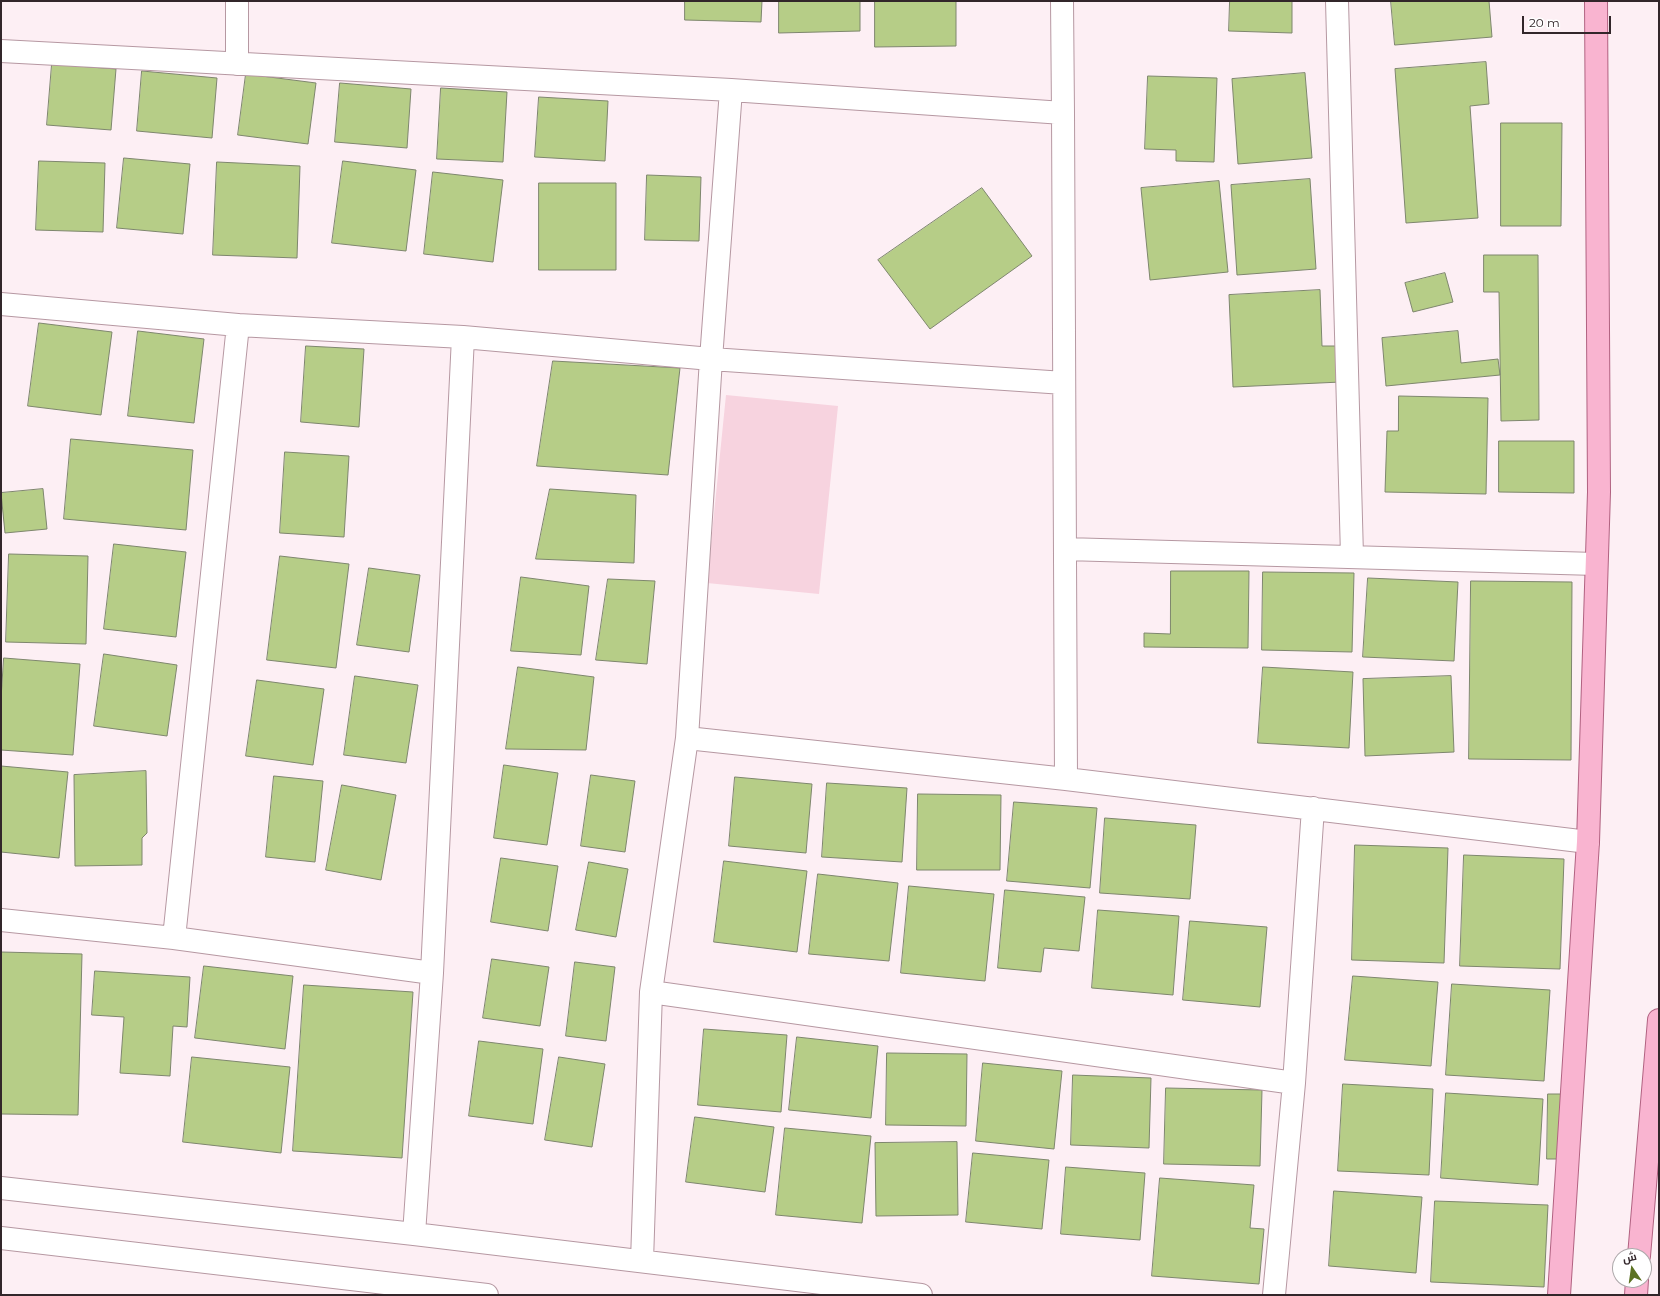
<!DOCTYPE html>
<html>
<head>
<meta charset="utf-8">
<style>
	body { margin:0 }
	#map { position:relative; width:1660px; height:1296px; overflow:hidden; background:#fdeff4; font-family:Montserrat,Cairo,sans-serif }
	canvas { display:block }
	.frame { position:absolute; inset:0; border:2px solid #32262a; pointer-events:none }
	.north { position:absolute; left:1612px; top:1248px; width:40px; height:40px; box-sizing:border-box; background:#fff; border:1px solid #ada8aa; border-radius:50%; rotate:347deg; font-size:11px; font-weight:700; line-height:16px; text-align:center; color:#32262a }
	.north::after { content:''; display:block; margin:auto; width:14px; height:18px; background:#5c7222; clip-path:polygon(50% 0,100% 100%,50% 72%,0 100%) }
	.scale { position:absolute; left:1522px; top:16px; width:89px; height:18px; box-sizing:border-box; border:2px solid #32262a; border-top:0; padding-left:5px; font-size:12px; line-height:14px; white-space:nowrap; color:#32262a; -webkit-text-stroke:3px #fff; paint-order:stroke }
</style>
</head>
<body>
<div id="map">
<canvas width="1660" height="1296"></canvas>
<div class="frame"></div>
<div class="north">ش</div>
<div class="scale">20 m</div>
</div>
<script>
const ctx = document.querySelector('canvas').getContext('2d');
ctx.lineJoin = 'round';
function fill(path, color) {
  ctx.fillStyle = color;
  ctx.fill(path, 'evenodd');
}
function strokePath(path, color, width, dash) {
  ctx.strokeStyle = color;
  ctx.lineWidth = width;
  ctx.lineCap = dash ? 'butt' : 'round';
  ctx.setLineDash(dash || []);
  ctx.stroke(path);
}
fill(new Path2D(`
	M726,395L838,406L819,594L707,583Z`), '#f7d3df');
const building = new Path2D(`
	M685,1H762L761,22L685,20Z
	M779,1H860V31L779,33Z
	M875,1H956V46L875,47Z
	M1230,1H1292V33L1229,31Z
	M1391,1H1489L1492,37L1395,45Z
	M1486,62L1489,104L1470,106L1478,218L1406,223L1395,69Z
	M52,64L116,69L111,130L47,125Z
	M142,71L217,78L212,138L137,131Z
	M1305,73L1312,158L1238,164L1232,79Z
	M246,74L316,83L308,144L238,135Z
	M1148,76L1217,78L1214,162L1176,161V150L1145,149Z
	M340,83L411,89L407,148L335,142Z
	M441,88L507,92L503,162L437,159Z
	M539,97L608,101L605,161L535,157Z
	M1501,123H1562L1561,226H1501Z
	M124,158L190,164L183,234L117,228Z
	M39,161L105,163L103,232L36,230Z
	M343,161L416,170L406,251L332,243Z
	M217,162L300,166L297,258L213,255Z
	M433,172L503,180L493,262L424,254Z
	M647,175L701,177L699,241L645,240Z
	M1310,179L1316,269L1237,275L1231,185Z
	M1219,181L1228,272L1150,280L1141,188Z
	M539,183H616V270H539Z
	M982,188L1032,256L930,329L878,260Z
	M1484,255H1538L1539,420L1501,421L1499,292H1484Z
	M1445,273L1453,302L1413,312L1405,283Z
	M1320,290L1322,346H1339L1341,382L1233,387L1229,295Z
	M39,323L112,332L101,415L28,406Z
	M138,331L204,339L194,423L128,416Z
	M1458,331L1461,363L1498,359L1500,375L1386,386L1382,338Z
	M306,346L364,349L359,427L301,422Z
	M553,361L680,368L668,475L537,466Z
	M1399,396L1488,398L1486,494L1385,492L1387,431H1398Z
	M71,439L193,450L186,530L64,519Z
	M1499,441H1574V493L1499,492Z
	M285,452L349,456L344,537L280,533Z
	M43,489L47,529L5,533L1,493Z
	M550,489L636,495L634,563L536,559Z
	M114,544L186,552L176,637L104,629Z
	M9,554L88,556L86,644L6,642Z
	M280,556L349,564L336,668L267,660Z
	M369,568L420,575L409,652L357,645Z
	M1171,571H1249L1248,648L1144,647V633L1170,634Z
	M1263,572L1354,573L1352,652L1262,650Z
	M521,577L589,586L581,655L511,651Z
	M1368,578L1458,582L1454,661L1363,657Z
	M608,579L655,581L647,664L596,660Z
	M1471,581L1572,582L1571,760L1469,759Z
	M104,654L177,665L167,736L94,726Z
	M4,658L80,664L73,755L1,750V699Z
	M518,667L594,677L586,750L506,749Z
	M1263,667L1353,672L1349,748L1258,743Z
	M355,676L418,685L406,763L344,755Z
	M1451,676L1454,752L1365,756L1363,679Z
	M257,680L324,689L313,765L246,756Z
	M504,765L558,773L547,845L494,838Z
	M1,766L68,772L59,858L1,852Z
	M146,771L147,833L142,838V865L75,866L74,775Z
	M591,775L635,781L625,852L581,846Z
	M274,776L323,781L315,862L266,857Z
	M735,777L812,784L806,853L729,846Z
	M827,783L907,788L902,862L822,857Z
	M342,785L396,795L381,880L326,870Z
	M918,794L1001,795L1000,870H917Z
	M1014,802L1097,808L1090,888L1007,881Z
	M1105,818L1196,825L1190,899L1100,893Z
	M1355,845L1448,848L1444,963L1352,960Z
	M1464,855L1564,859L1560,969L1460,966Z
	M501,858L558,866L548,931L491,922Z
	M724,861L807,871L797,952L714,942Z
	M589,862L628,869L616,937L576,930Z
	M818,874L898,883L889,961L809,954Z
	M909,886L994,894L985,981L901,973Z
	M1005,890L1085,897L1079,951L1044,948L1041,972L998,968Z
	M1098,910L1179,916L1173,995L1092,988Z
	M1190,921L1267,927L1260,1007L1183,1000Z
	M1,952L82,954L78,1115L1,1114Z
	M492,959L549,967L540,1026L483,1018Z
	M575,962L615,967L606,1041L566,1036Z
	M204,966L293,976L285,1049L195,1038Z
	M95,971L190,977L187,1027L173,1026L170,1076L120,1073L124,1017L92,1015Z
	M1353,976L1438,982L1431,1066L1345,1060Z
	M1452,984L1550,990L1544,1081L1446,1075Z
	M304,985L413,992L402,1158L293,1151Z
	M704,1029L787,1035L781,1112L698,1105Z
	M797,1037L878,1046L871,1118L789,1110Z
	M479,1041L543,1049L533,1124L469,1116Z
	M887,1053L967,1054L966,1126L886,1125Z
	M192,1057L290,1067L281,1153L183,1142Z
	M559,1057L605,1064L592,1147L545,1140Z
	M983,1063L1062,1071L1054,1149L976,1141Z
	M1073,1075L1151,1078L1149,1148L1071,1145Z
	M1343,1084L1433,1089L1429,1175L1338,1171Z
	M1166,1088L1262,1090L1260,1166L1164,1164Z
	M1446,1093L1543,1099L1538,1185L1441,1178Z
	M1548,1094H1563L1562,1159H1547Z
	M695,1117L774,1127L765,1192L686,1182Z
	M785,1128L871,1136L862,1223L776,1215Z
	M957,1142L958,1215L876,1216L875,1143Z
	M973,1153L1049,1160L1042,1229L966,1222Z
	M1066,1167L1145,1173L1140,1240L1061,1234Z
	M1160,1178L1254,1185L1250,1228L1264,1229L1259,1284L1152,1276Z
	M1334,1191L1422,1197L1416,1273L1329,1266Z
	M1435,1201L1548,1205L1544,1287L1431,1282Z`);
fill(building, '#b6cd87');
strokePath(building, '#7e866d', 1);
const minor = new Path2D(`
	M237,1V64
	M1062,1L1063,113
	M1337,1L1352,556
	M1,51L731,90L711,359L687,738L651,992L642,1261
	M731,90L1063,113L1066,779L1588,842
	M1,304L238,325L463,337L711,359L1064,383
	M1065,549L1596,564
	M687,738L1066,779
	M1,920L174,938L432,973
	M174,938L238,325
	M651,992L1294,1083
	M1,1188L414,1234L921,1295
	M414,1234L432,973L463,337
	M1,1238L487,1295
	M1274,1295L1294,1083L1313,808`);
const primary = new Path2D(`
	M1639,1256L1659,1020
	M1559,1295L1588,842L1599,492L1596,1
	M1636,1295L1637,1280`);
strokePath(minor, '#b698a2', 24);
strokePath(primary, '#b16281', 24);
strokePath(minor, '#fff', 22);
strokePath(primary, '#f9b4d0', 22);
</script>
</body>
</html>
